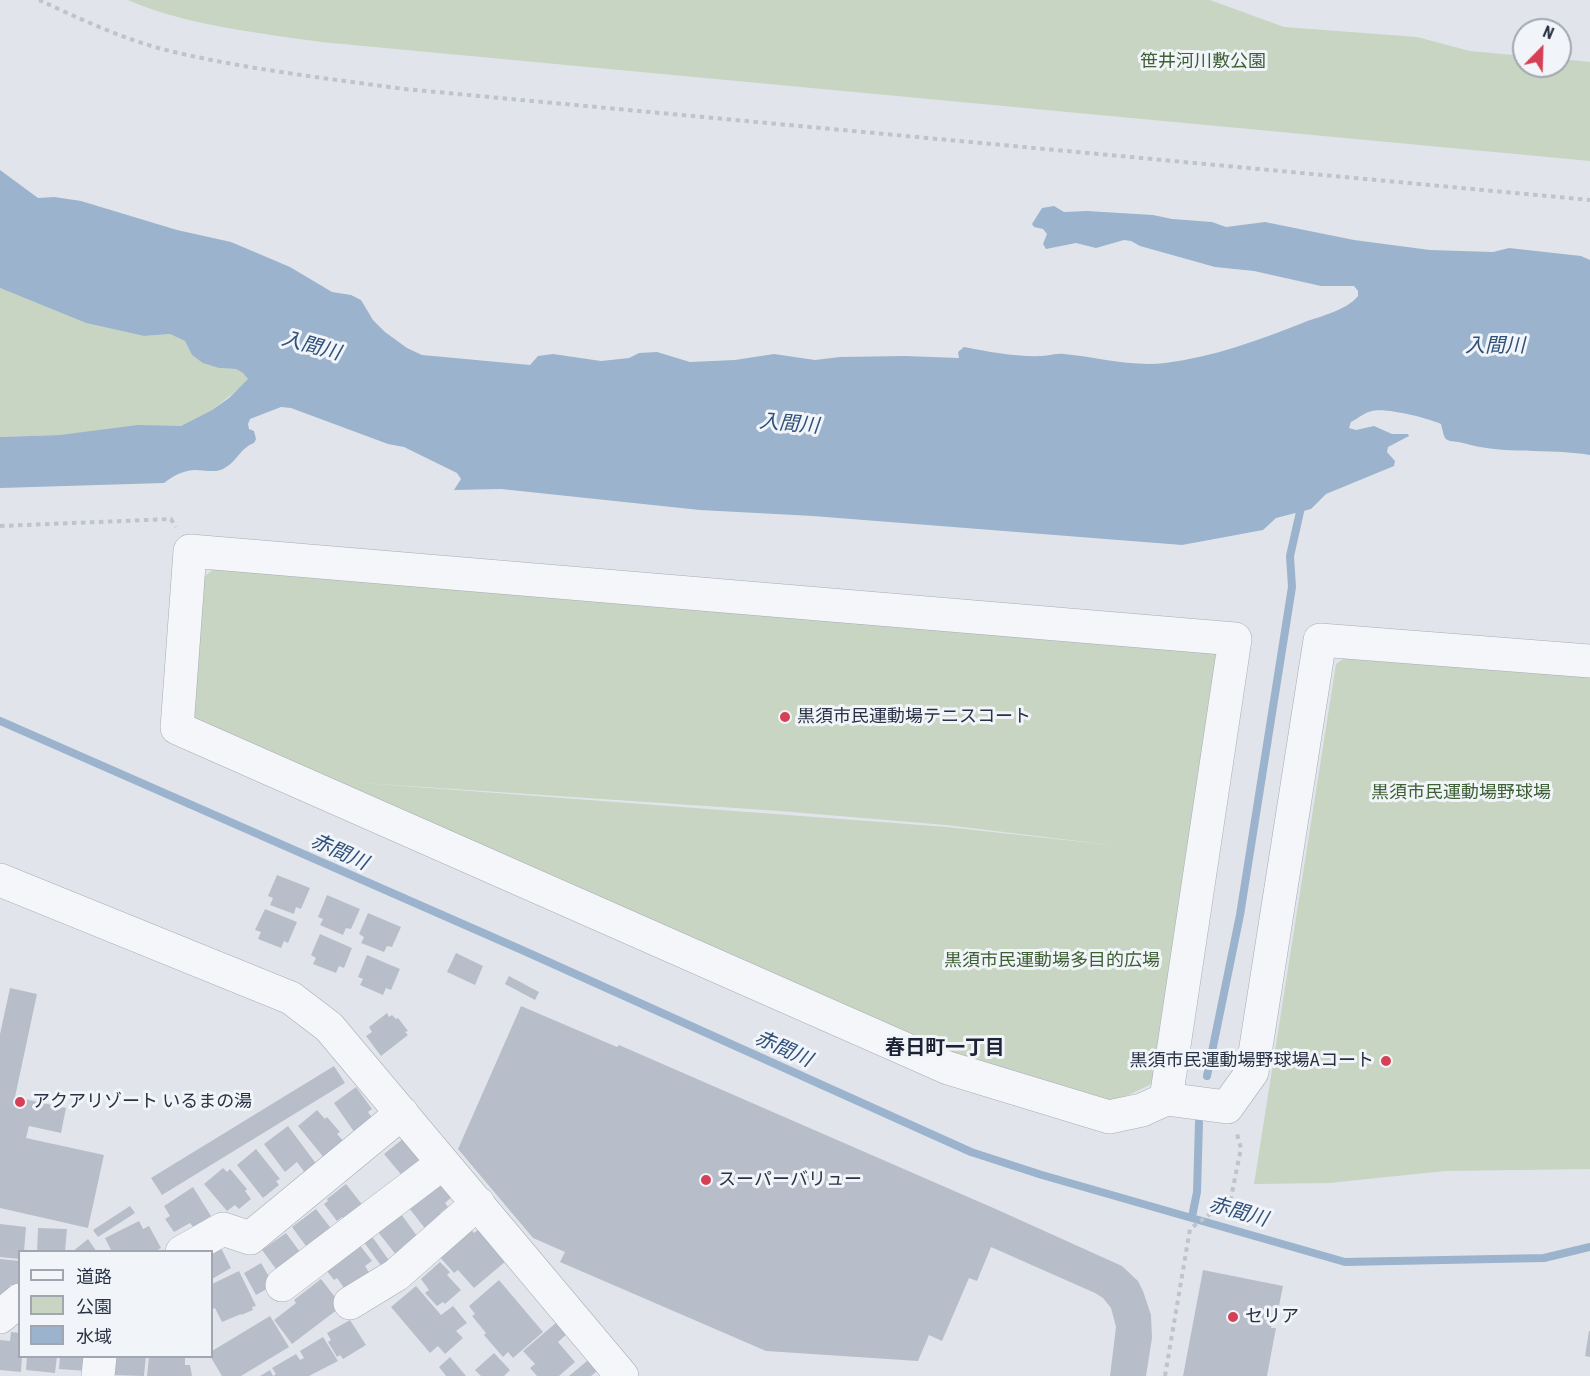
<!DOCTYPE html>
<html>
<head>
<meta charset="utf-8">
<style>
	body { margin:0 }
	#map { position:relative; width:1590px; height:1376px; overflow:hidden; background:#e1e5eb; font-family:"Roboto Condensed","Noto Sans JP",sans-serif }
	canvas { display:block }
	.legend { position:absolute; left:18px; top:1250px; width:195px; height:108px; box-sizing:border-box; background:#f1f4f8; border:2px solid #a1a6b0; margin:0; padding:8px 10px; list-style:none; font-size:18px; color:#283244 }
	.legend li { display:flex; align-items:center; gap:12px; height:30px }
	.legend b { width:30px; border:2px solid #a1a6b0 }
	.north { position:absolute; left:1512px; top:18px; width:60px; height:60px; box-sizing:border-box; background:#f1f4f8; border:2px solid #a1a6b0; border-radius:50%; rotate:23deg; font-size:16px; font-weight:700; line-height:24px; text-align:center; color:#283244 }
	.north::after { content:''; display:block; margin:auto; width:21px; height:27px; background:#d64057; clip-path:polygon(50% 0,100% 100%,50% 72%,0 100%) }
</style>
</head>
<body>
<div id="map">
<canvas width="1590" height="1376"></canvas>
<ul class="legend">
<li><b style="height:8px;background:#f4f6f9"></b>道路</li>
<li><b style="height:16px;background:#c7d5c2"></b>公園</li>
<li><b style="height:16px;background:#9bb3cd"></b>水域</li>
</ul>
<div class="north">N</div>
</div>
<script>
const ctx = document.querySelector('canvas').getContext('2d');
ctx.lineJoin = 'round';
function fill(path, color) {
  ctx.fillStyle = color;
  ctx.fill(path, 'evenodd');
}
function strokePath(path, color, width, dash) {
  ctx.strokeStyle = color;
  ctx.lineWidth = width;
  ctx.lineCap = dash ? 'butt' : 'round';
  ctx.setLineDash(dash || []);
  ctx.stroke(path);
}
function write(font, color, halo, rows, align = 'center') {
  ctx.font = font + ' "Roboto Condensed","Noto Sans JP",sans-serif';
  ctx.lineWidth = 6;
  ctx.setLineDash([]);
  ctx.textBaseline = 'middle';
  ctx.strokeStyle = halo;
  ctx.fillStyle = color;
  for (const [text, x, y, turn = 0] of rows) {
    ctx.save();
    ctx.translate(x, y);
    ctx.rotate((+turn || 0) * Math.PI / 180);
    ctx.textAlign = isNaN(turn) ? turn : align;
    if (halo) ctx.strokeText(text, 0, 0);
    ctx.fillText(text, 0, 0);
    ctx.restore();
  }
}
fill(new Path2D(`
	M128,0H1210L1284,27L1417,37L1470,51L1524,56V66H1560V59L1590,62V161L321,42C259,33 184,25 128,0Z
	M0,288L86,323L144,336L170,334L185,341L192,355L219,368L236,369L243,373L248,379L247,382L212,410L181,426H160L60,435L0,437Z
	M217,566L1219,648L1158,1081L1109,1104L945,1054L187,722L198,582ZM350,782L780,811L946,825L1119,846L947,827Z
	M1347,656L1590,674V1169L1445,1171L1329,1183L1254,1184L1336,664Z`), '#c7d5c2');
fill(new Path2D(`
	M0,170L38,198L54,197L81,201L177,230L231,242L290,267L332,292L351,295L361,300L373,320L385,332L407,348L422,355L530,365L538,356L553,354L601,361L629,358L639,353L657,352L690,362L735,360L774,354L815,360L840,357L905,356L959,358L958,352L964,347C990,352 1016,357 1042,356C1049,356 1057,353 1064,354C1097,357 1131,367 1165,363C1214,357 1259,340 1305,322C1321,316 1347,310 1358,296V291L1354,286H1321L1254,271L1215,267L1140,246L1131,241L1124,240L1096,248L1076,243L1046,249L1043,244L1047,234L1043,229L1034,227L1032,224L1042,208L1054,206L1064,212L1087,211L1153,215L1172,219L1212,222L1226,227L1265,222L1354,240L1430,250L1493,252L1509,248L1581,256L1590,260V455C1547,448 1504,455 1463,443C1457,441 1449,443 1445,438C1443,434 1442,428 1441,424C1429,418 1384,407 1372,411C1365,412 1357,419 1351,422L1349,428L1356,430L1374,426L1392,434H1408L1409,436L1388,447L1387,452L1395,461L1394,466L1326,494L1311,509L1276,518L1263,530L1182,545L813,516L700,510L501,489L454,490L461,479L457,473L404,447L388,444L291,408L281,407L250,419L248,424L249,429L254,431L256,439L254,443C240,448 237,462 223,469C214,473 204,470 194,470C182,471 173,476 164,483L0,488V437L60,435L138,425L181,426L212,410L229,398L248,379L243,373L236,369L219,368L203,363L192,355L185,341L170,334L144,336L86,323L0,288Z`), '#9bb3cd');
strokePath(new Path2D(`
	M0,721L522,950L971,1152L1042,1175L1345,1262L1544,1258L1590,1247
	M1207,1076L1240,915L1292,587L1290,556L1302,503
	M1192,1217L1197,1192L1199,1122`), '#9bb3cd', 8);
fill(new Path2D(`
	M277,875L310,888L301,909L296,907L294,914L270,905L273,898L268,896Z
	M327,895L360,909L351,929L346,928L343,935L320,925L323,919L318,917Z
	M265,909L297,922L288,943L284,941L281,948L258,939L261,932L255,930Z
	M368,913L401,927L392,947L387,946L384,952L361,943L364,937L359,934Z
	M320,934L352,948L344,968L339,966L336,973L313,964L316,958L311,955Z
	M456,953L483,966L475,985L447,972Z
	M367,955L400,969L391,990L386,988L383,995L360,985L363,979L358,977Z
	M509,976L539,992L535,1000L505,984Z
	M10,988L37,994L15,1097L66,1108L61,1133L29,1126L26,1138L104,1155L88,1228L0,1208V1034Z
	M521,1006L617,1047L619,1045L998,1210L1122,1266L1138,1281L1143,1291L1151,1315L1152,1338L1146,1376H1110L1116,1327L1111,1308L1103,1298L1095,1293L991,1247L977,1281L969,1278L942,1341L929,1335L918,1361L766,1351L560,1262L565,1252L533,1238L458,1149Z
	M387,1013L389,1017L392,1015L396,1019L398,1018L408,1031L405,1032L408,1035L381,1056L366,1036L372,1032L369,1027Z
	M334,1066L345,1083L162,1195L151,1178Z
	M356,1087L372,1109L368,1112L373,1119L355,1133L334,1103Z
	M317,1110L325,1119L327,1117L340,1132L337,1134L345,1143L325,1159L298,1126Z
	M288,1126L317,1165L305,1173L297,1162L285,1172L264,1144Z
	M404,1138L421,1160L404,1178L384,1154Z
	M256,1149L280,1179L276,1181L279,1185L263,1198L237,1165Z
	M223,1168L227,1172L230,1169L247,1189L245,1191L251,1199L239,1209L235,1205L227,1211L204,1184Z
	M443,1183L453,1196L445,1203L448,1207L440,1213L445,1218L427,1231L409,1208Z
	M346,1184L364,1207L345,1221L342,1217L337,1221L324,1204L328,1201L327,1199Z
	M193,1187L211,1216L193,1227L190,1223L174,1232L165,1219L170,1216L164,1206Z
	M130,1206L135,1213L98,1237L93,1230Z
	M316,1209L333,1231L306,1246L292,1227Z
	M401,1214L420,1240L397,1256L378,1232Z
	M139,1221L143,1229L149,1226L161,1248L154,1252H112L105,1238Z
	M0,1224L26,1227L24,1252H20V1259L0,1257Z
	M38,1228L67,1229L65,1252H37Z
	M470,1228L474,1233L479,1229L506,1261L474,1288L458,1270L454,1273L438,1255Z
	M286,1233L303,1256L276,1269L262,1250Z
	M371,1235L393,1266L385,1271L363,1241Z
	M88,1239L97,1252H72Z
	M359,1244L372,1261L365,1266L370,1274L347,1292L337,1278L334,1280L326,1270Z
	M221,1248L231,1268L212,1279V1253Z
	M0,1259L20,1261L19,1286L10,1285L9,1295H0Z
	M440,1262L450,1272L447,1275L461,1290L445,1304L443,1302L437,1306L425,1293L429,1290L421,1279Z
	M261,1263L274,1285L256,1295L244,1273Z
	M1203,1270L1283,1286L1279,1306L1275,1305L1271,1328H1276L1267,1376H1183Z
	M239,1271L256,1306L252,1307L253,1310L241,1315V1314L222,1322L215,1308L212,1309V1284Z
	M321,1279L342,1306L292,1344L274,1320L296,1303L294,1300Z
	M499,1280L543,1332L513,1358L508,1352L503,1357L484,1335L486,1333L472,1316L475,1314L469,1306Z
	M416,1286L441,1315L453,1306L467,1323L456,1331L463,1338L445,1354L438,1346L430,1353L391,1307Z
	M270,1316L289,1347L241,1376H222L210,1356L212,1351Z
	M350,1320L366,1345L343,1359L340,1355L337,1357L328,1342L331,1340L327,1333Z
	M557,1322L567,1334L558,1342L575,1362L559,1376H537L530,1368L535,1364L523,1351Z
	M1589,1331H1590V1357L1585,1356Z
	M11,1332L20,1333V1356H22L21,1372L0,1370V1340L10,1341Z
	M323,1337L338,1361L309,1376H260L270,1370L273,1376L276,1374L272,1368L296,1354L300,1360L304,1358L300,1351Z
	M494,1353L510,1370L504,1376H481L475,1370Z
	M27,1356H57L55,1373L26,1370Z
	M60,1356H88L87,1371L59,1369Z
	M114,1356H146L144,1376L112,1375Z
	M149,1356L185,1358V1365H190L192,1376H147Z
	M593,1356L602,1367L591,1376H569Z
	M450,1357L466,1376H446L439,1367Z`), '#b8bec9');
const minor = new Path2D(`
	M190,551L1235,639L1166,1099L1142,1110L1109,1117L948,1068L177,728Z
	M0,880L291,998L329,1027L622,1376
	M1166,1099L1227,1107L1252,1072L1320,640L1590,661
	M182,1252L223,1229L250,1238L402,1113
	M282,1285L443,1163
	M350,1303L396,1275L478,1203
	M0,1317L20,1300
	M98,1376L100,1356`);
strokePath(minor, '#a6acb6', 34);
strokePath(new Path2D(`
	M39,0C78,18 125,40 166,50C244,69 324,78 404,89L1590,200
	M0,526L171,519L176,527
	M1165,1376L1190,1229L1231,1198L1241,1148L1237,1134`), '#bfc3ca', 4, [4.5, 4.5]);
strokePath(minor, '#f4f6f9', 33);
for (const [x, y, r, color] of [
	[785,717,6,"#d64057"],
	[1386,1061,6,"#d64057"],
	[20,1102,6,"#d64057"],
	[706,1180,6,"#d64057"],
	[1233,1317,6,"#d64057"]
]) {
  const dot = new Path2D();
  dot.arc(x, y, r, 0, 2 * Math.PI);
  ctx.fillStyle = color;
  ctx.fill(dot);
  strokePath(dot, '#f1f4f8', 2);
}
write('18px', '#3d6035', '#f1f4f8', [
	["笹井河川敷公園",1203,62],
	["黒須市民運動場野球場",1461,793],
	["黒須市民運動場多目的広場",1052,961]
]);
write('18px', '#283244', '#f1f4f8', [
	["黒須市民運動場テニスコート",797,717],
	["黒須市民運動場野球場Aコート",1374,1061,"right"],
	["アクアリゾート いるまの湯",32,1102],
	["スーパーバリュー",718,1180],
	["セリア",1245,1317]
], 'left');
write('italic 20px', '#30517a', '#f1f4f8', [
	["入間川",311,347,15],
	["入間川",1495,347],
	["入間川",789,425,5],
	["赤間川",339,853,24],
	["赤間川",783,1050,24],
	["赤間川",1238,1213,16]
]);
write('bold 20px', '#1b2334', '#f1f4f8', [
	["春日町一丁目",945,1049]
]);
</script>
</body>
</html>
